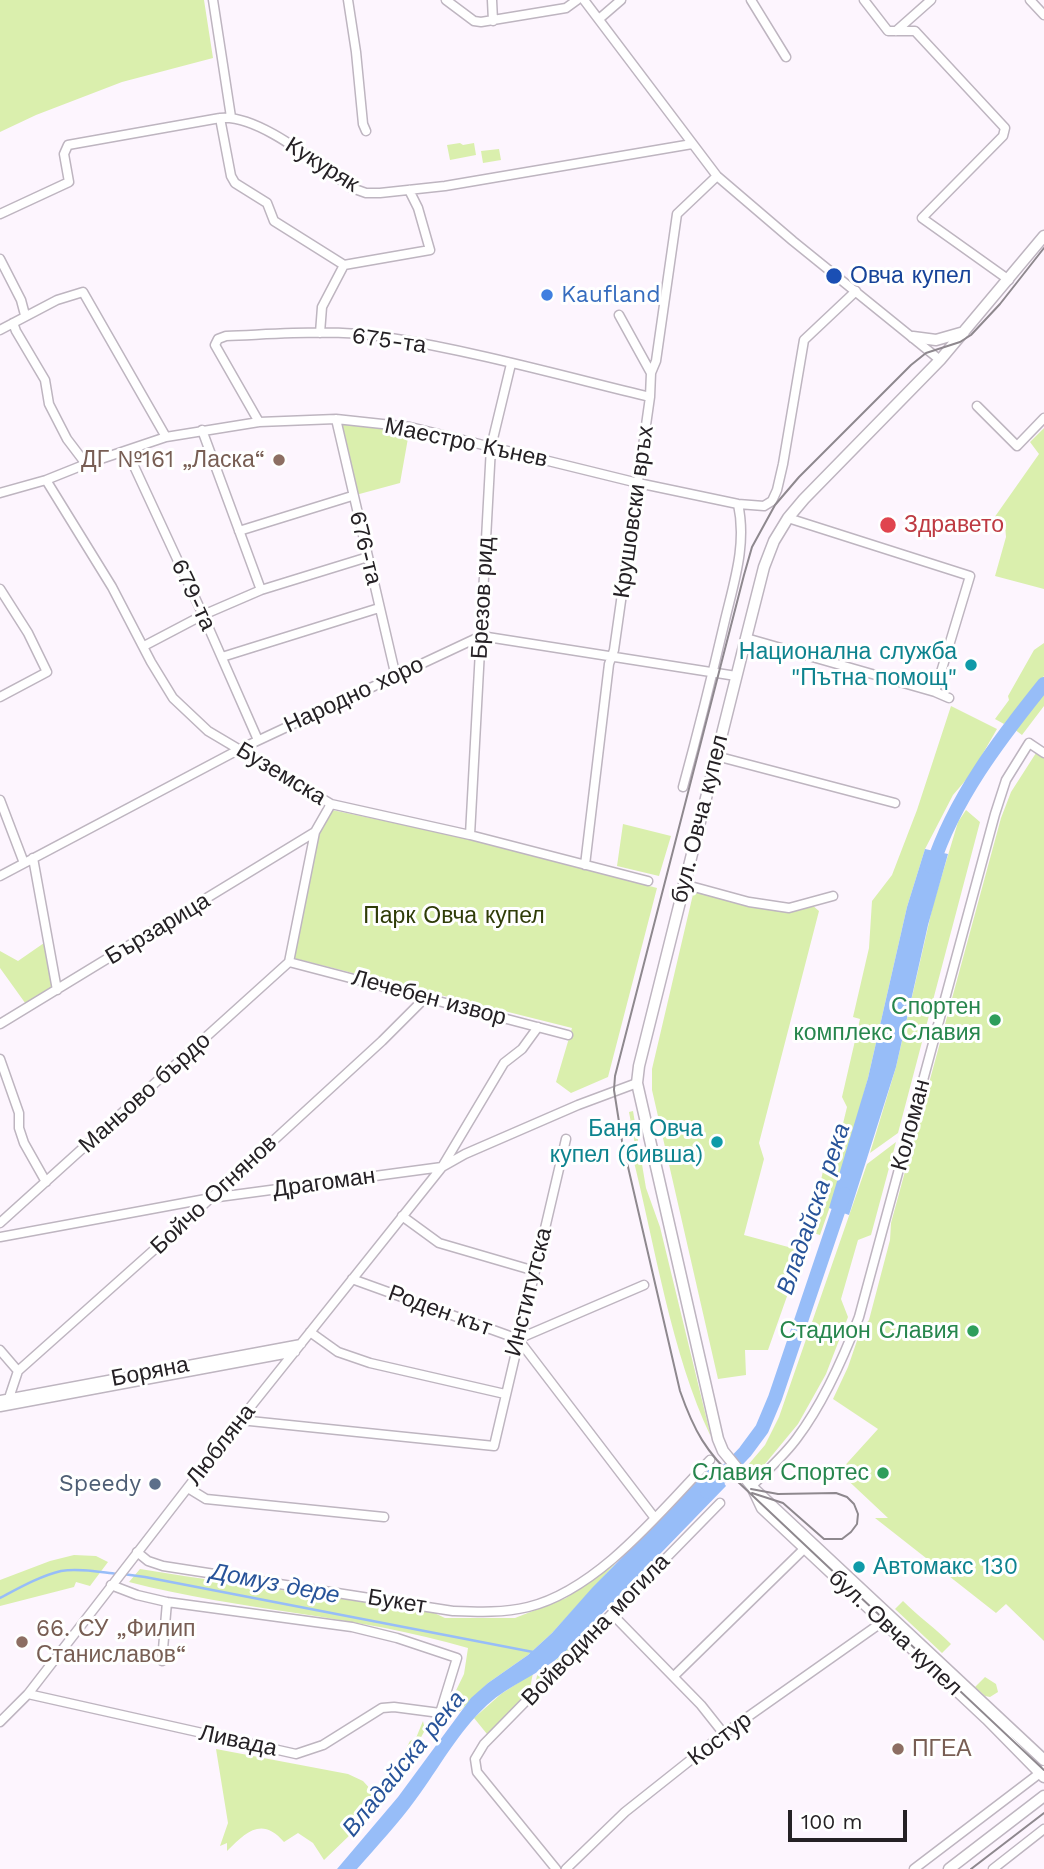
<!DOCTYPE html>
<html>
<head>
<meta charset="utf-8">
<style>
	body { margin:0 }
	#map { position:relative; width:1044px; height:1869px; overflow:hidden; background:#fdf5fe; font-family:"Work Sans",sans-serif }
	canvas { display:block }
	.scale { position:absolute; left:788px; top:1810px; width:119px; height:32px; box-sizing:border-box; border:4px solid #252125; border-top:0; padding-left:9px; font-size:21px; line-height:24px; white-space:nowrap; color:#252125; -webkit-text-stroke:5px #fff; paint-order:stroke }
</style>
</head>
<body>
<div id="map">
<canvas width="1044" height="1869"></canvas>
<div class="scale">100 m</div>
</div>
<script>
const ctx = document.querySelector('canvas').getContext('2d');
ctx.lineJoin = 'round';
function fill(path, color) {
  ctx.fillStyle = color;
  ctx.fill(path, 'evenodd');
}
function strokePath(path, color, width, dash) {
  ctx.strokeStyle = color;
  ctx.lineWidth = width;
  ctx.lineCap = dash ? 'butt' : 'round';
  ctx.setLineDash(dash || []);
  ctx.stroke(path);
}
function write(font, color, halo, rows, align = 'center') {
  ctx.font = font + ' "Work Sans",sans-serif';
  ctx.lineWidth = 6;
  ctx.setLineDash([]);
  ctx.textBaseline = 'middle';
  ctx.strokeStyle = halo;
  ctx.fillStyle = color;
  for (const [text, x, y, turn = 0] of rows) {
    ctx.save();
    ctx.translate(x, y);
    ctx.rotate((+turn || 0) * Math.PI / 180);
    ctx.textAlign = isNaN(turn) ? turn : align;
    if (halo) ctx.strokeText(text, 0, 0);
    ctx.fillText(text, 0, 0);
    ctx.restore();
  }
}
fill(new Path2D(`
	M0,0H204L213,58L122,82L36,115L0,132Z
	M460,143L463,145L474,143L476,155L450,160L447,145Z
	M499,149L501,160L483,163L481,151Z
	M336,419L410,427L400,483L352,496Z
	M1044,428V589L995,576L1006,537L1005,525L994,518L1039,454L1030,442Z
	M1044,643V676L1004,724L995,719L1009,700L1008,696L1034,650Z
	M1044,691V706L1022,735L1014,729Z
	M951,706L997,729L971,774L953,795L925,849L907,907L868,1078L843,1169L820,1235L810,1232L827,1152L839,1140L847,1107L842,1097L860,1019L853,1017L869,948L872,901L892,875L917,810Z
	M1036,753L1044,758V1641L1006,1604L996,1613L875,1518H888L839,1472L878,1429L833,1399L848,1367L861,1329L869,1320L890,1240L891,1223L1001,818L1011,792Z
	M332,810L471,839L657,888L608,1077L571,1093L556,1082L572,1028L293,958L319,834Z
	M966,810L980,822L898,1133L870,1153L896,1067L933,905L958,822Z
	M623,824L671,836L659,876L617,866Z
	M694,890L749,905H812L819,911L759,1143L764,1159L744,1235L803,1251L768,1350H745L746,1375L718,1379L652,1090V1069Z
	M44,943L53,992L28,1007L0,968V951L18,961Z
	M633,1111L646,1188L660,1227L711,1437C671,1353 655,1245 632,1154L636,1150L629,1112Z
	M896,1142L871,1235L858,1240L841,1299L848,1317L826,1374L798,1424L755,1476L748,1465L765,1445L779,1417L867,1164Z
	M74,1555L96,1556L108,1562L90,1586L76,1582L74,1587L0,1606V1580L50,1561Z
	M616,1563L552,1633L528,1655L488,1683L460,1711L448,1716L447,1709L464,1674L468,1648C357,1615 241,1611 129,1582L140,1569L184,1576L432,1612L445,1618H515L566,1598Z
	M903,1601C919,1617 935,1628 951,1644L942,1653L895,1609Z
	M578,1639L579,1641L535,1685L538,1671L550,1666Z
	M533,1673L529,1693L487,1734L474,1718L501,1694Z
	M985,1677L996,1684L998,1692L990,1697L985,1696L975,1687Z
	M423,1721L425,1730L396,1783L378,1798L352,1833L324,1860L313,1843L298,1833L284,1842C262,1816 246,1832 227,1851V1843L220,1846L228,1823L216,1749L348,1774L363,1781L373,1792L390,1779L410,1741L416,1738Z`), '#daefad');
fill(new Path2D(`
	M925,849L948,854L928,925L896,1067L849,1215L829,1208L868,1078L907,907Z
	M712,1466L726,1486L563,1654C540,1674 510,1684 487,1705C458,1732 439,1768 416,1799C398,1824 377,1846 357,1869H337L398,1797L471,1698L488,1683L528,1655L552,1633L592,1588Z`), '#97bdf8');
strokePath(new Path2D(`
	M123,1574L145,1577L533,1652
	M0,1598C19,1588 40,1576 61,1571C79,1568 99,1572 117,1574`), '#97bdf8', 2.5);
strokePath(new Path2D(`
	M932,867C954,799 999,740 1044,684
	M707,1492L745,1452L762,1429L775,1398L844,1194`), '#97bdf8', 14);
const minor = new Path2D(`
	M213,0L231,117
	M348,0L356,52L363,124L366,131
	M446,0L474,21L481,22L566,8L577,0
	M492,0L493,21
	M584,0L717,176L793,241L940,360
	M751,0L786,57
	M864,0L888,31H915L1005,128L1003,136L922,218L1009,280
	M1030,0L1044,15
	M599,19L621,0
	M896,31L931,0
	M220,118L231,176L235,183L267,203L274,221L344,265L430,250L418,208L409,190
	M0,214L69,182L64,154L68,145L220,118C260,114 319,166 352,188L366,193H380L445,186L692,144
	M0,259L21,300L25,315
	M619,315L651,373
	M13,323L16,331L45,380L49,404L67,439L86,464
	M0,330L57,300L83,292L166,437
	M320,333L322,307L344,265
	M977,406L1017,446L1044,418
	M336,419L396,677
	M259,422L215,345L218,339L226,336C279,334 333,329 385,337C474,351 563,376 650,397
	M202,430L261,590
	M127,451L203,615L258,740
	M46,480L112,587L151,662L173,698L208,731L331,804L470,835L648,881
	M0,493L46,480L86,464L166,437L259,422L336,419L410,427L638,483L738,504L764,506L772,501L777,490L783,464L804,340L856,291
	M788,518L970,576L935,692
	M239,531L352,496
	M0,589L28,633L47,672L0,697
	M746,638L935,692L949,698
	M144,646L203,615L261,590L368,557
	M222,657L379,608
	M716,756L895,803
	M683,787C698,732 712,676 725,620C734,582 747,544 738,504
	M0,800L24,863
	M470,835L491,447L511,364
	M33,858L57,990
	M585,865L609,664L614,650L650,397L651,373L656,361L677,214L717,176
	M0,876L240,749L481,636L736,676
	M683,884L749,902L789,908L833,896
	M289,962L568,1035
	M289,962L315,832L331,804
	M0,1024L315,832
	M0,1059L19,1113V1128L24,1143L46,1182
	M402,1216L439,1243L535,1271
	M0,1223L289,962
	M0,1237L211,1198L442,1167L504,1063L522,1049L538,1027
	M352,1279L518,1339L644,1285
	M310,1332L338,1352L370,1363L505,1394
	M518,1339L654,1517
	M0,1350L18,1371
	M9,1398L18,1371L165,1240L382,1041L427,996
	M0,1400L301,1344
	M0,1407L295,1352
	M240,1420L494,1446L566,1139
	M752,1486C766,1471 784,1456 797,1438C824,1402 843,1359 859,1317L995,814L1006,780L1029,743L1044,753
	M188,1488L206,1499L384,1517
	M137,1552L148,1561L163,1566L453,1611C479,1612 503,1613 528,1607C598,1590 661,1511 710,1460
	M612,1614L701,1705L724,1734
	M162,1661L167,1602
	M674,1676L807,1546
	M28,1694L296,1754L323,1745L382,1708L394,1707L440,1713L457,1658L397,1638L352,1627L167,1602L137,1595L111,1585
	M0,1722L28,1694L240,1420L442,1167L465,1154L578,1105L637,1083
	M556,1869L477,1772L475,1759L484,1744L720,1503
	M566,1869L625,1812L722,1735L888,1618
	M914,1869L1044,1770
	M993,1869L1044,1829`);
const major = new Path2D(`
	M1044,236L940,360L804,499L788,518L774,541L764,567L746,638L639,1066L637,1083L718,1439L723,1451L755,1490L1044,1760
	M913,337L936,340L964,332
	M754,1491L762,1508L987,1719L1044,1777
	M949,1869L1044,1796`);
strokePath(minor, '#beb5c0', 11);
strokePath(major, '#beb5c0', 13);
strokePath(minor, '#fff', 8);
strokePath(major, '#fff', 10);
strokePath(new Path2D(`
	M1044,248L1000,304L971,335L960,342L926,353L911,365L799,477L775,505L752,547L744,575L615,1076L614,1090L622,1141L680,1391C694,1431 706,1452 737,1481L1044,1770
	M751,1489L778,1494L836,1493L847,1497L854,1504L858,1514L857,1524L851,1532L842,1539H824L783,1503L752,1493
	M971,1869L1044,1813`), '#8e888e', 2);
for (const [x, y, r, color] of [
	[834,276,9,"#1a4fb4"],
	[547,295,7,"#3f7fe0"],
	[279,460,7,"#8d6e63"],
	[888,525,9,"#e0444e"],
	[971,665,7,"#0f9aa8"],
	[995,1020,7,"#2e9e5b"],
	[717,1142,7,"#0f9aa8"],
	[973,1331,7,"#2e9e5b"],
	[883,1473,7,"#2e9e5b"],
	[155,1484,7,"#5c6f8a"],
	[859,1567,7,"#0f9aa8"],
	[22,1642,7,"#8d6e63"],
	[898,1749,7,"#8d6e63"]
]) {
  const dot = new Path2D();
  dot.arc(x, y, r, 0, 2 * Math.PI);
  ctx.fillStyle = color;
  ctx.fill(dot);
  strokePath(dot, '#fff', 2.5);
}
write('23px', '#252125', '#fff', [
	["Кукуряк",322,165,32],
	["675-та",389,341,8],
	["Маестро Кънев",466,443,12],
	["Крушовски връх",634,512,-82],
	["676-та",365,548,76],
	["679-та",193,595,65],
	["Брезов рид",483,598,-87],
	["Народно хоро",354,695,-25],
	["Буземска",281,774,31],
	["бул. Овча купел",700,819,-76],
	["Бързарица",158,929,-31],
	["Лечебен извор",429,998,15],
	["Маньово бърдо",145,1093,-42],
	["Коломан",911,1125,-75],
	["Драгоман",324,1183,-8],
	["Бойчо Огнянов",214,1195,-43],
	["Институтска",529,1292,-76],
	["Роден кът",440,1311,20],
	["Боряна",150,1372,-11],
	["Любляна",221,1445,-52],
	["Букет",397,1602,9],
	["Войводина могила",596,1630,-46],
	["бул. Овча купел",895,1633,43],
	["Костур",720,1739,-37],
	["Ливада",238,1741,12]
]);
write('23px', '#164399', '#fff', [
	["Овча купел",850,276]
], 'left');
write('23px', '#366cbe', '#fff', [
	["Kaufland",561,295]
], 'left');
write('23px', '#785e54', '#fff', [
	["ДГ №161 „Ласка“",265,460,"right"],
	["66. СУ „Филип",36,1629],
	["Станиславов“",36,1655],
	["ПГЕА",912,1749]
], 'left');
write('23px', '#be3a42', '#fff', [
	["Здравето",904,525]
], 'left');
write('23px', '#0d838f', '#fff', [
	["Национална служба",957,652],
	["\"Пътна помощ\"",957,678],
	["Баня Овча",703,1129],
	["купел (бивша)",703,1155],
	["Автомакс 130",873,1567,"left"]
], 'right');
write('23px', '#2f3c08', '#fff', [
	["Парк Овча купел",454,916]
]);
write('23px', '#27864d', '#fff', [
	["Спортен",981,1007],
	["комплекс Славия",981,1033],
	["Стадион Славия",959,1331],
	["Славия Спортес",869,1473]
], 'right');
write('23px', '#4e5e75', '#fff', [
	["Speedy",141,1484]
], 'right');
write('italic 24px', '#275399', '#fff', [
	["Владайска река",814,1209,-71],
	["Домуз дере",275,1584,11],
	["Владайска река",404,1764,-51]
]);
</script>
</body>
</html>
